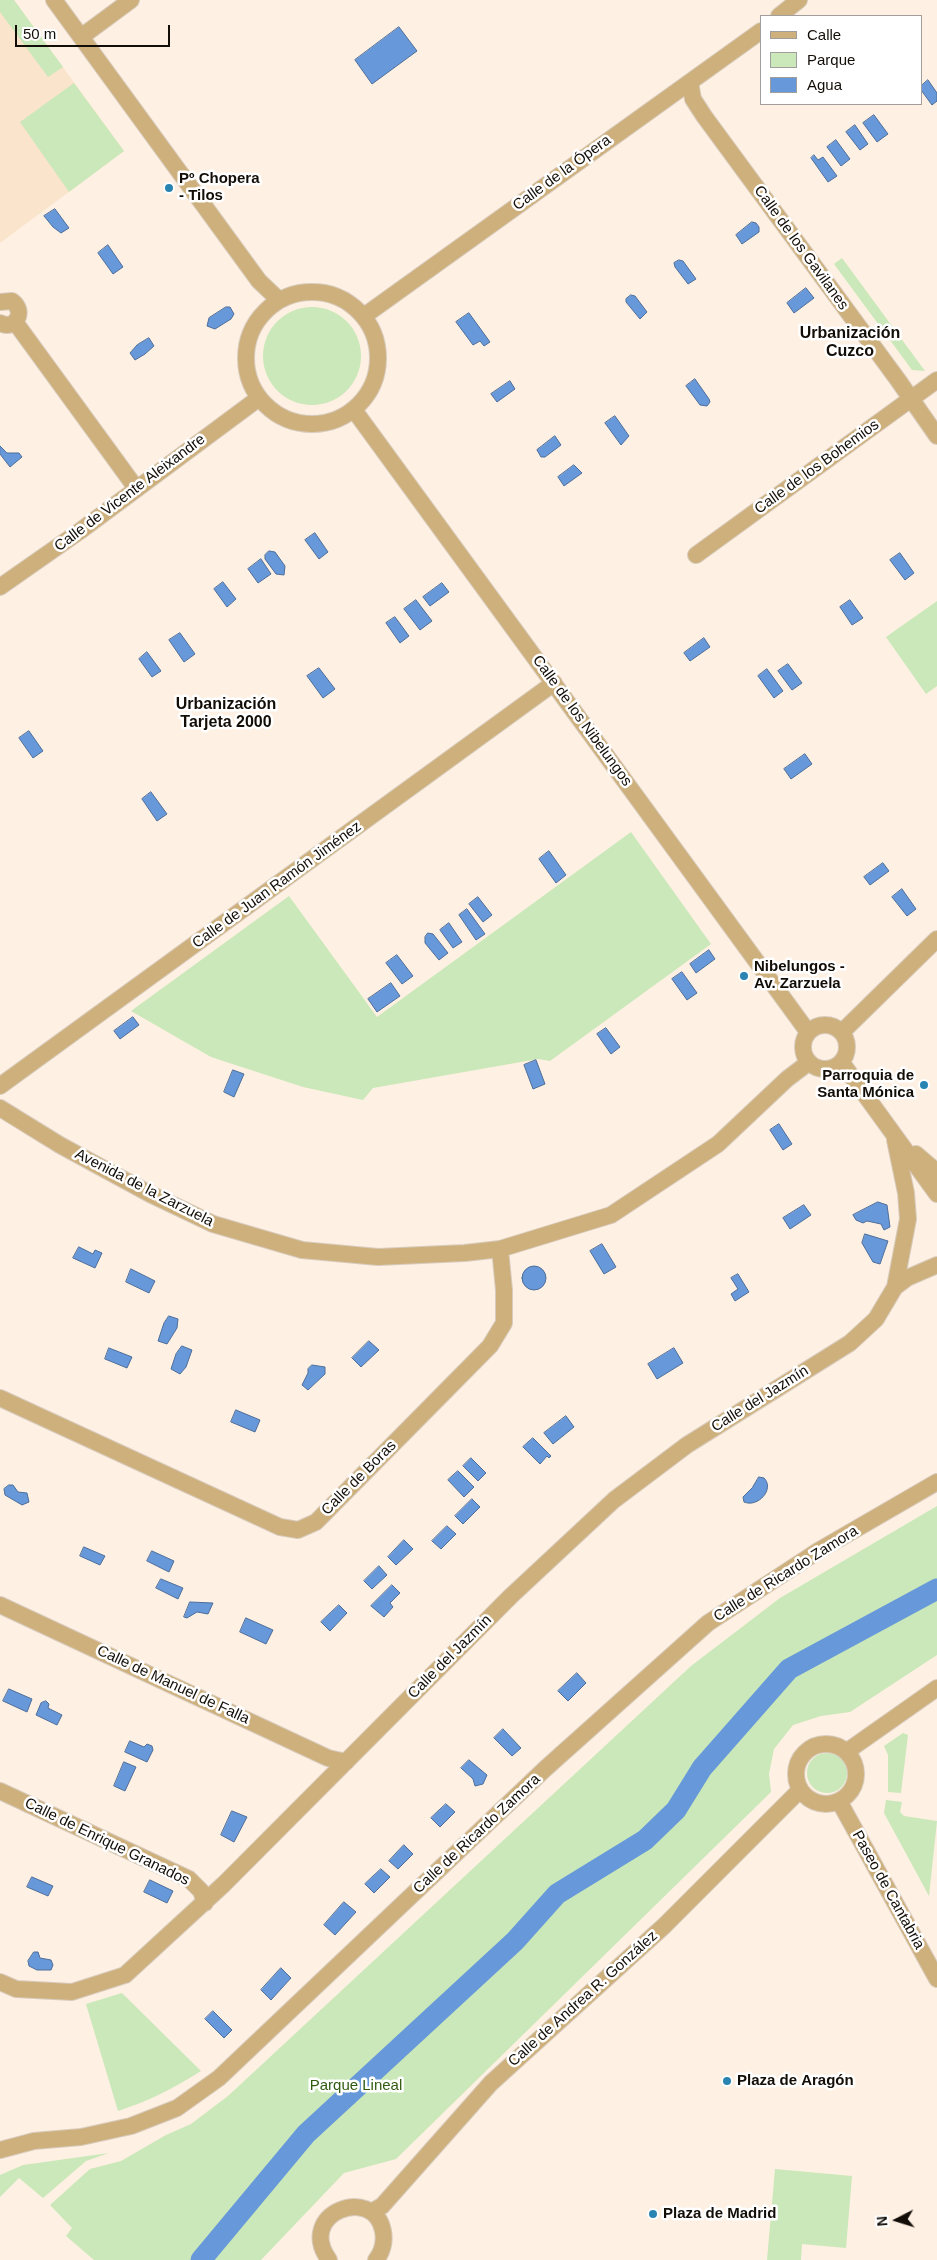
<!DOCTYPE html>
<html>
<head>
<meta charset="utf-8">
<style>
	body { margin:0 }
	#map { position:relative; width:937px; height:2260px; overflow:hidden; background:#fef0e2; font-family:Arial,sans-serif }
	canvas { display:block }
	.legend { position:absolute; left:760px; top:15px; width:162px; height:90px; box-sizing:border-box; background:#fff; border:1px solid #a19e9c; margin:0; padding:6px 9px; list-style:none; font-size:15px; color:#130d07 }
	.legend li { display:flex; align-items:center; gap:10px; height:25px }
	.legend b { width:25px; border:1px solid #a19e9c }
	.north { position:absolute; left:872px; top:2195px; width:50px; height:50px; -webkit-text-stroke:4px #fff; paint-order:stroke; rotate:265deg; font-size:14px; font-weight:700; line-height:20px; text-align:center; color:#130d07 }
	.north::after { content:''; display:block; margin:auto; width:18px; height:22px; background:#130d07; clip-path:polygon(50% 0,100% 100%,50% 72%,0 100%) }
	.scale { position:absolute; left:15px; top:25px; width:155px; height:22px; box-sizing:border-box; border:2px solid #130d07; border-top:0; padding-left:6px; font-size:15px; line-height:18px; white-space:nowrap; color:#130d07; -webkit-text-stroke:4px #fff; paint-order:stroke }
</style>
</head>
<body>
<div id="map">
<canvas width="937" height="2260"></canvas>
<ul class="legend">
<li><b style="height:6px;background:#ceb07c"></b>Calle</li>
<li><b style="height:14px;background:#cae8b9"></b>Parque</li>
<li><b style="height:14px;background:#6798d9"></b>Agua</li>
</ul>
<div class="north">N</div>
<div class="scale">50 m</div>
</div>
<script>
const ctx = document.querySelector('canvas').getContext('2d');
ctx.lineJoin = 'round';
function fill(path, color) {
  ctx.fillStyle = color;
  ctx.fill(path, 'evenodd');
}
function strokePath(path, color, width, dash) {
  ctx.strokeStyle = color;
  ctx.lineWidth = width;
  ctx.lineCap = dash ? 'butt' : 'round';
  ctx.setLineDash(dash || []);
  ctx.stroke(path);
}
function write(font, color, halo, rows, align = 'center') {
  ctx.font = font + ' Arial,sans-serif';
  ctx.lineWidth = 5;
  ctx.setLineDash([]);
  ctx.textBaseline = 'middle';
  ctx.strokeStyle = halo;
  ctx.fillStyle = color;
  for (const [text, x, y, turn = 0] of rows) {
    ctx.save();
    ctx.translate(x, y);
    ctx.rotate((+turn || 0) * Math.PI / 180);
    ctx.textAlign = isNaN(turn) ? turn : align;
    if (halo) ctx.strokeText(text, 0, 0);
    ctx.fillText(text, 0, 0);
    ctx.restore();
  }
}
fill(new Path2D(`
	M0,0H14L124,151L0,243Z`), '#fbe4cc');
fill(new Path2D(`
	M0,0H14L63,67L48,77L0,12Z
	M74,83L124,151L69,192L20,122Z
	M842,258L925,371L912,370L834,264Z
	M263 356a49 49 0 1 1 98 0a49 49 0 1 1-98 0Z
	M937,601V686L926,694L886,637Z
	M631,832L711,944L550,1061L538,1059L373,1088L363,1100L303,1087L211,1057L131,1011L289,896L377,1017Z
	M937,1506V1655L850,1712L821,1716L793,1725L774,1749L769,1774L771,1792L396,2159L344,2173L261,2260H94L66,2236L72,2228L50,2205L90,2169L121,2161L166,2135L191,2124L228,2096L691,1666L780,1598Z
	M903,1733L908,1735L901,1793L888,1792V1755L884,1746Z
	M807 1773a20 20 0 1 1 40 0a20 20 0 1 1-40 0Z
	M886,1800L902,1802L900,1812L904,1816L937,1821L929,1896L884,1813Z
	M122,1993L201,2071C174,2088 149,2101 118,2111L86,2004Z
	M109,2153L86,2161L43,2198L19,2178L0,2197V2175L23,2165Z
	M775,2169L852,2176L846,2248L802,2244L801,2260H767Z`), '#cae8b9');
const water = new Path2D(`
	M399,27L417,51L372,84L355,60Z
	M928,80L937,93V101L932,105L921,90V86Z
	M874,115L888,134L877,142L863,123Z
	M855,125L868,144L860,150L846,132Z
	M836,140L850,159L841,166L827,147Z
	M814,155L818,160L823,157L837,176L828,182L811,158Z
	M55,209L69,228L61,233L53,227L44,216Z
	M752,222L756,223L759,227V232L742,244L736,235Z
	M108,245L123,267L113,274L98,253Z
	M679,260L683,261L696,279L688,284L675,267L674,263Z
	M806,288L814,298L794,313L787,303Z
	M631,295L635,296L647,312L640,319L626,302V299Z
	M226,307H230L234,314L231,319L215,329L207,326L209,318Z
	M469,313L490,342L484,346L480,341L473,345L456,322Z
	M149,338L154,346L145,354L135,360L130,353L137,345Z
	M695,379L709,399L710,402L707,406L700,405L686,386Z
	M510,381L515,389L497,402L491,394Z
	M615,416L629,436L621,445L605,423Z
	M555,436L561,445L545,457H541L537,450Z
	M0,446L7,453H19L22,457L10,467L0,454Z
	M574,465L582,473L564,486L558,477Z
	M315,533L328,552L319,559L305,540Z
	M269,551L275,552L285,566L284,575L276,574L265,559V555Z
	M900,553L914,573L905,580L890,560Z
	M261,559L271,574L258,583L248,569Z
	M223,582L236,599L227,607L214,589Z
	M442,583L449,592L430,606L423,597Z
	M416,600L432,621L420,630L404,609Z
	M850,600L863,618L852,625L840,607Z
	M395,617L409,636L400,643L386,623Z
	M180,633L195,654L184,662L169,640Z
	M704,638L710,647L690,661L684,653Z
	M147,652L161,671L152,677L139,659Z
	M788,664L802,683L792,690L778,671Z
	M319,668L335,689L323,698L307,676Z
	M767,669L783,691L774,698L758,676Z
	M29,731L43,751L33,758L19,738Z
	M805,754L812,764L791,779L784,769Z
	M151,792L167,814L157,821L142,799Z
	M549,851L566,875L556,883L539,859Z
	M883,863L889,871L870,885L864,877Z
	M902,889L916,909L907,916L892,897Z
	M478,897L492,915L483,922L469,904Z
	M467,909L485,934L476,940L459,915Z
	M449,923L462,942L453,948L440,930Z
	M428,933L433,934L448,953L439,960L425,943V937Z
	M709,950L715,959L696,973L690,964Z
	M397,955L413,976L402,984L386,963Z
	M682,972L697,993L687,1000L672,979Z
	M391,983L400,996L377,1012L368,999Z
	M133,1017L139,1025L120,1039L114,1031Z
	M606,1028L620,1047L611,1054L597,1034Z
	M536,1060L545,1084L533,1089L524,1065Z
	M233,1070L244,1074L234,1097L224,1092Z
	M779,1124L792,1144L783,1150L770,1130Z
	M878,1202L887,1205L890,1227L884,1230L881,1224L867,1221L863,1223L856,1220L853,1215Z
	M804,1205L811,1215L790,1229L783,1218Z
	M865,1234L888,1241L880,1264L873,1262L862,1243Z
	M602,1244L616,1267L604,1274L590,1251Z
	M79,1247L93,1254L95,1250L102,1253L95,1268L73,1258Z
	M522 1278a12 12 0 1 1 24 0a12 12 0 1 1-24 0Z
	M131,1269L155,1281L149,1293L126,1282Z
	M738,1274L749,1292L735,1301L731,1294L738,1289L731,1278Z
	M169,1316L178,1319L177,1328L167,1344L158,1341L164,1323Z
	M369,1341L379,1350L361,1367L352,1358Z
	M182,1346L192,1350L186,1367L180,1374L171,1369L176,1354Z
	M109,1348L132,1357L127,1368L105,1359Z
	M674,1348L683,1363L657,1379L648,1364Z
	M312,1365L325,1367V1374L308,1390L302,1385L308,1373V1369Z
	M236,1410L260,1420L255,1432L231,1422Z
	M566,1416L574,1427L553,1444L544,1433Z
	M533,1438L551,1456L549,1458L547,1456L540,1464L523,1447Z
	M471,1458L486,1473L478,1481L463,1466Z
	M458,1471L474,1487L464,1497L448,1480Z
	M759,1477L764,1478C775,1489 758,1508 744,1502L743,1497L752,1488Z
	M9,1485H13L18,1492L27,1493L29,1502L22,1505L5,1495L4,1489Z
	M472,1499L480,1507L463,1524L455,1516Z
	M447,1526L456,1534L441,1549L432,1541Z
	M404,1540L413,1549L396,1565L388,1557Z
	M84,1547L105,1556L100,1565L80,1556Z
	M152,1551L174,1561L169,1572L147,1561Z
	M379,1566L387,1575L372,1589L364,1581Z
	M161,1579L183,1588L178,1599L156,1588Z
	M392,1585L400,1593L390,1603L393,1607L384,1617L371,1606Z
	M190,1602L213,1603L208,1614L197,1612L187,1618L184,1617Z
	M339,1605L347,1613L330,1631L321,1622Z
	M246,1618L273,1630L266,1644L240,1632Z
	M577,1673L586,1683L568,1701L558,1691Z
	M9,1689L32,1699L27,1712L3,1701Z
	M46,1701L49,1704L48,1708L62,1715L57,1725L36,1715L41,1703Z
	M503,1729L521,1748L512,1756L494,1738Z
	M130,1741L144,1747L147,1744L152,1746L153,1750L147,1762L125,1752Z
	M469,1760L487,1775L483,1784L475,1786L473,1779L461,1768Z
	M124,1762L136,1767L125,1791L114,1786Z
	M446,1804L455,1812L440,1827L431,1818Z
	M232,1811L247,1817L234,1842L221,1835Z
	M404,1845L413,1854L398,1869L389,1861Z
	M381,1869L390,1877L374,1893L365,1884Z
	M32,1877L53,1886L48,1896L27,1887Z
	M150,1880L173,1891L167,1903L144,1892Z
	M344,1902L356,1912L335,1935L324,1925Z
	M34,1952H38L40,1958L51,1960L53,1965L51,1970H37L29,1966L28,1961Z
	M281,1968L291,1978L271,2000L261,1990Z
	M213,2011L232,2030L224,2038L205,2019Z`);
fill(water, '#6798d9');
strokePath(water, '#4e6e9a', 1);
strokePath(new Path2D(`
	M201,2260L306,2134L515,1941L557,1894L645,1840L676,1810L702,1768L789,1669L937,1589`), '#6798d9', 21);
const minor = new Path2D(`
	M54,0L259,281L279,300
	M779,16L799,0
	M81,37L131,0
	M690,82L693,99L704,116L898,380L937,436
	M246 358a66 66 0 1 1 132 0a66 66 0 1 1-132 0Z
	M0,302L12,301C26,311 16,331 0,323
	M364,316L761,31
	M15,322L136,488
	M354,410L808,1032
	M696,555L937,380
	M0,587L80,531L259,398
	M803 1047a22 22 0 1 1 44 0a22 22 0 1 1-44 0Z
	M842,1032L937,939
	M842,1063L937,1194
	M0,1086L554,683
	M0,1108L60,1145L150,1194L213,1224L302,1250L378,1257L465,1253L500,1249L611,1215L718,1144L787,1079L808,1063
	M895,1140L906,1193L908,1219L895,1287
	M916,1154L937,1172
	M0,1398L280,1527L298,1530L316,1522L490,1346L504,1323V1290L500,1249
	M0,1605L328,1758L346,1762
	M796 1774a30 30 0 1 1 60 0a30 30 0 1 1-60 0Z
	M846,1752L937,1688
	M0,1791L189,1879L201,1891L205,1903
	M839,1801L937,1979
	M0,1982L16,1989L72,1992L125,1975L224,1884L511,1596L614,1500L687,1445L850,1343L876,1319L895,1287L907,1278L937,1265
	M0,2150L34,2141L81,2137L131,2126L177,2108L219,2078L546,1768L708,1623L818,1551L937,1482
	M371,2212L382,2206L491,2083L664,1926L800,1790
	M329,2260C295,2213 374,2184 383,2231C385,2242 383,2251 376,2260`);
strokePath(minor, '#d8ccbf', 18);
strokePath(minor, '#ceb07c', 16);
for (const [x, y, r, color] of [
	[169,188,5,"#2984b2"],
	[744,976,5,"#2984b2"],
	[924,1085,5,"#2984b2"],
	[727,2081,5,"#2984b2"],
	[653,2214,5,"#2984b2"]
]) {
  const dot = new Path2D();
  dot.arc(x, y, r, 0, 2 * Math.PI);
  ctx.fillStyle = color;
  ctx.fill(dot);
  strokePath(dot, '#fff', 2);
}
write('15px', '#130d07', '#fff', [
	["Calle de la Ópera",562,173,-36],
	["Calle de los Gavilanes",801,248,54],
	["Calle de los Bohemios",817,467,-36],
	["Calle de Vicente Aleixandre",130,493,-37],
	["Calle de los Nibelungos",582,721,54],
	["Calle de Juan Ramón Jiménez",277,885,-36],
	["Avenida de la Zarzuela",144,1188,27],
	["Calle del Jazmín",760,1399,-32],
	["Calle de Boras",359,1478,-45],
	["Calle de Ricardo Zamora",786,1574,-32],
	["Calle del Jazmín",450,1657,-45],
	["Calle de Manuel de Falla",173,1685,25],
	["Calle de Ricardo Zamora",477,1834,-43],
	["Calle de Enrique Granados",107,1842,26],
	["Paseo de Cantabria",888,1890,61],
	["Calle de Andrea R. González",583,1999,-42]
]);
write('bold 15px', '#130d07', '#fff', [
	["Pº Chopera",179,179],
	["- Tilos",179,196],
	["Nibelungos -",754,967],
	["Av. Zarzuela",754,984],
	["Parroquia de",914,1076,"right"],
	["Santa Mónica",914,1093,"right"],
	["Plaza de Aragón",737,2081],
	["Plaza de Madrid",663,2214]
], 'left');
write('15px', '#325b10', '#fff', [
	["Parque Lineal",356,2086]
]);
write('bold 16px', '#130d07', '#fff', [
	["Urbanización",850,334],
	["Cuzco",850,352],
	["Urbanización",226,705],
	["Tarjeta 2000",226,723]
]);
</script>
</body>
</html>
